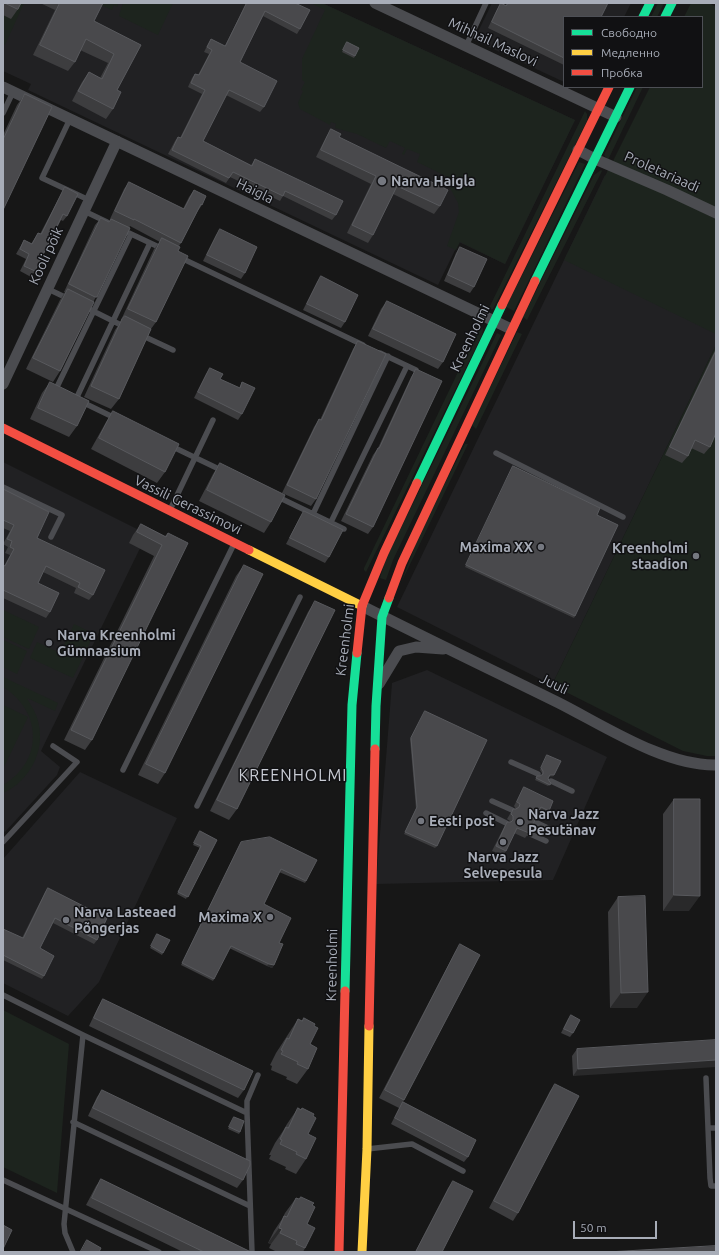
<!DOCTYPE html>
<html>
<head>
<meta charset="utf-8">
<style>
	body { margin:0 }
	#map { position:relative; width:719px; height:1255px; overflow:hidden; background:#171717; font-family:Ubuntu,sans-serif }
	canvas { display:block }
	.frame { position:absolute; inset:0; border:4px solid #a8adb8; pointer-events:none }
	.legend { position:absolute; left:563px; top:16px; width:140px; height:72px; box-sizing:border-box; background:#111113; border:1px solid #4d4f55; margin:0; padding:5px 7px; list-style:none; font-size:12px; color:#a8adb8 }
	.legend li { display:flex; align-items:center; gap:8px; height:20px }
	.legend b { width:20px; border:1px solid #4d4f55 }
	.scale { position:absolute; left:573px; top:1221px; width:84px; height:18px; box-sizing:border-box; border:2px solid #a8adb8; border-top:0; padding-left:5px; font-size:12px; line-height:14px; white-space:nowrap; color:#a8adb8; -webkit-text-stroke:3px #111113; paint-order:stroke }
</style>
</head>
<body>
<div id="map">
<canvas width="719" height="1255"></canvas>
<div class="frame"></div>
<ul class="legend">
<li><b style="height:5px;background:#16e098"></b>Свободно</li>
<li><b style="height:5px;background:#ffcf43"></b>Медленно</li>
<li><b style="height:5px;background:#f24e42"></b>Пробка</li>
</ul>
<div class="scale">50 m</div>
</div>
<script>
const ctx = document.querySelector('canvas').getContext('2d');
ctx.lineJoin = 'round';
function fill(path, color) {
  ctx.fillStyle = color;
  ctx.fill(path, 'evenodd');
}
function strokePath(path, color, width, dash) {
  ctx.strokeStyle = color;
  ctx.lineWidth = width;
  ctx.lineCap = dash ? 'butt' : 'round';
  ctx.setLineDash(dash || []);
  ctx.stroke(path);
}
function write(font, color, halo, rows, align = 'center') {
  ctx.font = font + ' Ubuntu,sans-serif';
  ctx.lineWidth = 3;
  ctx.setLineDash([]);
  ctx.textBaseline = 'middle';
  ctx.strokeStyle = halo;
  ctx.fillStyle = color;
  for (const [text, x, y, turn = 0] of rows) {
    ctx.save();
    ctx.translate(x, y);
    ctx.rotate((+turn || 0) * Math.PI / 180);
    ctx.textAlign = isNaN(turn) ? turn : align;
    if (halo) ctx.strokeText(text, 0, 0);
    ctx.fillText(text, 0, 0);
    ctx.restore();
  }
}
fill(new Path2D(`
	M3,3H322L575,120L505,264L459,242L438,285L28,90L31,84L3,71Z
	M492,3H631L624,17H564V82L474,40Z
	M605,175L716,231V345L552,685L397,607Z
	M3,462L147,534L41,751L60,767L57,775L5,832L3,831Z
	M427,670L607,757L553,880L376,884L392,683Z
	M80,772L177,818L99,982L68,1016L3,983V859Z`), '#212123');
fill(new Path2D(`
	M19,3H24L5,45L3,44V15Z
	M102,3H118L117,7L114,5L112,10L101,5Z
	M123,3H173L158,35L119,16Z
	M311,3H322L575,120L505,264L460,242L456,250L447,246L459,212L458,203L450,188L448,177L417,162L420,154L407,149L404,155L402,154L405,148L390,141L386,148L357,134L335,128L336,124L331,122L330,125L300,109L298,103L303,91L301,90L305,82L302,80V59L325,10Z
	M658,3H664L657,17H651Z
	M691,3H709L716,7V208L613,161L650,87H702V17H684Z
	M637,87H643L608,160L604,155Z
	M585,111L587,114V121L493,309L488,310Z
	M579,162L585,164L514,311L506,307Z
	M601,170L602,171L527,320L523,317L594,175Z
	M608,170L646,184L716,219V334L564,260Z
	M481,324L483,330L482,335L366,572L364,570V568Z
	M517,332L522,334L476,429L472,425Z
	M497,333L501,335L393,560L386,580L380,578L386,558Z
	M716,345V756H707L683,751L552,685Z
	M465,444H468L401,583L421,530Z
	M3,610L39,627L29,649L3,637Z
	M74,624L94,634L73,678L30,658L37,642L60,653Z
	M3,640L27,651L17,674L3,667Z
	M3,677L58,703L55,711L27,698C31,706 36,712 38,721C46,750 30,781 3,793V785C44,761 42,711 3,687Z
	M3,705L28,717L3,769Z
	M3,1010L69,1044L57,1193L3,1167Z`), '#1d241e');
strokePath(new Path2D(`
	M466,46L486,3
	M3,113L13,92
	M70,119L42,178L89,200
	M84,211L107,222
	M129,233L163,249
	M179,257L363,345
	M48,289L69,299
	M91,310L125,327
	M141,335L173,350
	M380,353L416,370
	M59,391L56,389L131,234
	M76,399L150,243
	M82,402L115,418
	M171,446L223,471
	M496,453L623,517
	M3,487L62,515L51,537
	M278,497L344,529
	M170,510L213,420
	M313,514L388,356
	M331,522L407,366
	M511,762L538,774
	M123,770L234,544
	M551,781L572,791
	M492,801L512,810
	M197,806L300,597
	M486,813L506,823
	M533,821L552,830
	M528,833L546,841
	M3,842L77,762L53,746
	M3,995L83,1035L247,1113
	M706,1078L710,1178L711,1186H716
	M73,1122L250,1206
	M708,1128H716
	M367,1149L412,1144L463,1171
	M3,1180L159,1252
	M73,1252L65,1233L64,1224L83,1035
	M252,1252L247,1113V1101L258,1075`), '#4b4c50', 5.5);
strokePath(new Path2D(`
	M375,3L616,117
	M3,87L511,329
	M578,150L595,159L667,190L716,213
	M3,384L117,141
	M362,606C427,639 492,670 557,702C603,725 664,766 716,765
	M379,684L399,651L416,647L443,649`), '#4b4c50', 11);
strokePath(new Path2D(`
	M643,17L650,3
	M665,17L672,3
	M535,281L630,87
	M417,483L502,305
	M375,749L376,706L382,617L389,598
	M345,991L352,705L357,653`), '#16e098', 9);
strokePath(new Path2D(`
	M249,550L362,606
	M362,1252L367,1149L369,1026`), '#ffcf43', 9);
strokePath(new Path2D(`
	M502,305L609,87
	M3,428L249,550
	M389,598L402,563L535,281
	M357,653L362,606L384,553L417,483
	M369,1026L375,749
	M339,1252L345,991`), '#f24e42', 9);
fill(new Path2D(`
	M3,3H21L18,9L11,19L3,15Z
	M40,3H103L94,21L141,45L117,90L113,109L106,119L72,101L82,82L89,72L100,78L108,63L80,50L75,62L68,71L33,55L55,10Z
	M246,3H295L300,29L297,34L263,16L240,62L264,107L260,112L226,95L203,141L251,165L255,159L336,215L332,220L283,196L280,201L230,177L226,183L168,154L175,141L178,137L180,138L202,94L188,87L192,78L195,74L198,75L209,54L204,52L208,44L211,39L225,46Z
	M501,3L506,5L507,3H608L564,17V65L488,28L497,9Z
	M347,42L355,56L354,58L342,52Z
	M25,94L3,210V135L17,105Z
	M331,129L339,137L440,206L434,214L393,194L373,235L368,243L347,233L371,184L316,157L326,137Z
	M129,182L183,209L189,197L194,190L202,205L197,212L181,243L179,246L156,322L151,329L119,399L111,409L84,397L115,330L122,320H121L154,249L160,242L130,226L60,371L53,382L26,369L60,300L65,292H64L95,225L101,218L109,222L111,219H110L124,189Z
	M65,187L67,216L63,221L61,220L35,271L31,277L20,271L26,259L16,254L24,240L31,244L38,233L40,234L62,192Z
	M220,229L245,273L241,279L203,261L216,235Z
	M460,247L474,287L470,293L444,281L456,253Z
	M321,276L345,322L341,328L303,310L317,282Z
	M387,301L443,362L438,369L368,336L381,309Z
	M358,341L316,499L311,506L282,493L314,427L319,419L320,420L353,349Z
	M716,348V433L710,447L704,454L691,448L688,456L682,463L665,455Z
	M210,368L220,379L239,388L242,382V414L238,420L194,398L206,374Z
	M416,369L373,527L368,534L341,521L373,455L378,448L411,377Z
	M50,382L77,426L69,437L30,419L42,393Z
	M113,411L165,472L157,483L91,449L106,422Z
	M220,463L271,522L264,533L199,501L213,474Z
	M513,466L597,515L575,616L574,618L465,567Z
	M3,489L37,538L93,595L89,600L74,593L76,588L43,572L38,583L50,612L46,618L3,598V565L4,566L10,555L5,553L8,547L3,544L10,531L3,528Z
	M304,511L329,557L325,563L286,544L300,517Z
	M141,524L165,536L168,533L92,740L85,750L64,740L154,556L129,543L133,535Z
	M244,565L165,773L158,784L138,775L236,576Z
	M315,601L237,809L229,820L210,811L308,612Z
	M425,711L437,846L435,848L404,834L416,809L410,739Z
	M547,755L553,777H549L548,778L549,781L551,783L548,786L535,780L537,776H540L542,775V773L540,770Z
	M524,787L549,811L546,816L538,812L535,817H533L529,829L528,830L529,833L525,838L514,833L506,851L503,855L492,851L504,827L507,822H510V821L507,819L513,809H516L514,806L521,792Z
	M674,799L689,911H663V814Z
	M200,831L217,840L186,899L177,894L200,848L193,845Z
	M241,842L306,881L305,883L279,872L264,904L279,943L274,965L272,968L267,966L229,948L213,981L181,965Z
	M48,888L97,940L94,944L53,923L40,948L44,976L42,979L3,960V929L22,938L45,892Z
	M618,897L637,1008H610L608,912Z
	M157,934L163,953L162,955L150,948Z
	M460,944L404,1100L403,1102L468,1157L464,1162L391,1124L399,1108L379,1098L455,952Z
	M103,999L244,1090L238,1098L89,1026L98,1007Z
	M571,1015L573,1033L570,1037L561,1033L568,1019Z
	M304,1018L314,1026L310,1044L308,1069L297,1084L286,1079L287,1077L271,1070L272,1066L270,1065L276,1053L298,1019L302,1021Z
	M716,1040L573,1076L572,1056L577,1049Z
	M555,1084L518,1213L513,1221L489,1208L550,1091Z
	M102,1090L243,1180L237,1188L88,1116L97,1097Z
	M298,1108L313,1116L308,1134L306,1159L296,1174L285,1169L286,1167L269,1159L271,1155H269L275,1143L283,1131L287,1124Z
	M234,1117L240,1132L239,1134L228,1129Z
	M101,1179L251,1252H183L86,1205L96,1186Z
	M453,1181L442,1252H415L448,1188Z
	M301,1197L312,1205L307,1224L305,1248L303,1252H277L269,1248L271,1244L268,1243L274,1231L282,1219L285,1213L296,1198L299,1199Z`), '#3d3d3f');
fill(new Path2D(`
	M550,775H554L553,777H549Z
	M534,812H538L535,817H531Z
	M533,824L529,829L524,831L528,826Z
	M674,895L700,896L689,911H663Z
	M269,964L274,965L272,968L267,966Z
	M648,992L637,1008H610L621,993Z
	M716,1060V1067L573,1076L578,1069Z
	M279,1228L282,1229L271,1244L268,1243Z`), '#29292a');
const building = new Path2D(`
	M5,3H21L18,9Z
	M60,3H103L94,21L141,45L117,90L121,92L113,109L78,91L89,72L102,79L114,54L86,39L75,62L40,45Z
	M247,3H295L310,10L300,29L265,11L240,62L277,81L264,107L229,90L203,141L252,166L255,159L343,201L336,215L285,191L283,196L233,172L229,178L172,150L178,137L181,138L205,90L191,83L195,74L199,75L212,50L207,47L211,39L225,46Z
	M501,3L506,6L508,3H608L601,17H564V58L492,22Z
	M347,42L359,48L355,56L343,50Z
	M25,94L52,107L3,210V140Z
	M331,129L341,134L339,137L448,190L440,206L397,186L373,235L352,225L376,176L321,150Z
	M129,182L184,209L194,190L206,196L202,205L201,204L181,243L134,219V220L115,211Z
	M65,187L78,194L67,216L63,214L35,271L24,266L29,254L20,249L24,240L32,244L38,233L41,234Z
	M101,218L109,222L111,219L130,228L97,297H95L69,284Z
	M220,229L257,247L245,273L207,255Z
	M162,238L180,247L178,251L188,256L156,322L128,309Z
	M460,247L487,259L474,287L448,275Z
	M321,276L358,295L345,322L307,304Z
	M68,289L94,302L60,371L33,358Z
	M387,301L456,334L443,362L373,329Z
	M125,316L151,329L119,399L91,386L122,319Z
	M358,341L386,354L316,499L287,485L319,419L321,420Z
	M716,351V433L710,447L695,440L688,456L670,447Z
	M210,368L223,374L220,379L240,388L242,382L255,388L242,414L198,392Z
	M416,369L442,381L373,527L346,514L378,448H379Z
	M50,382L89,401L77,426L38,408Z
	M113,411L179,444L165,472L99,438Z
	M220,463L285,495L271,522L207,490Z
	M513,466L600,508L597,515L618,525L575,616L466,565Z
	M3,489L49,512L37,538L105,570L93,595L78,587L80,583L46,566L38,583L59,593L50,612L3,590V565L5,566L14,549L10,547L12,541L7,539L14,525L3,520Z
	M304,511L343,530L329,557L290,538Z
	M141,524L166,537L168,533L188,543L92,740L71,730L162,545L137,532Z
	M244,565L263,574L165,773L146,764Z
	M315,601L335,610L237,809L217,800Z
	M425,711L487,740L437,846L405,832L417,807L411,738Z
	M547,755L561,761L554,775H550L548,778L549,781L551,783L550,785L536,778L537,776H540L543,774V771L541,768Z
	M524,787L553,801L549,811L541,807L538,812H534L532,815L533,818L535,820L533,824L528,826L529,833L517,828L506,851L496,846L507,822H511L513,820V816L511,814L513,809H516L519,807L520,804L517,802Z
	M674,799H700V896L674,895Z
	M200,831L217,840L188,897L178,892L201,846L194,843Z
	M270,837L317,860L306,881L281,869L264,904L291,918L279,943L283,944L274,965L269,964L231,946L214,979L182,963L241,842Z
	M48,888L107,918L97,940L55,918L40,948L54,956L44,976L3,955V929L23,938Z
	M645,896L648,992L621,993L618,897Z
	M157,934L170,940L163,953L151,946Z
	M460,944L480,955L404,1100L385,1090Z
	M103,999L253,1071L244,1090L94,1018Z
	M571,1015L580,1020L573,1033L564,1029Z
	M304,1018L315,1024L314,1026L318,1028L310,1044L317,1048L308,1069L297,1064L298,1062L281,1054L283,1051L281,1050L287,1038L289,1039L298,1019L302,1021Z
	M716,1040V1060L578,1069L577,1049Z
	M555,1084L579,1096L518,1213L494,1201Z
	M102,1090L250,1161V1165L243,1180L93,1108Z
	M403,1102L476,1140L468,1157L395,1118Z
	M298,1108L301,1110L302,1108L314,1114L313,1116L316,1118L308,1134L316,1138L306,1159L296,1154L297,1152L280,1144L282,1140L280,1139L286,1127L288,1128Z
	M234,1117L244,1121L240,1132L229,1127Z
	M101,1179L251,1252H204L92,1198Z
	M453,1181L473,1191L442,1252H416Z
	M301,1197L314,1203L312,1205L315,1207L307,1224L315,1228L305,1248L296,1244L297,1241L280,1233L282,1229L279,1228L284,1216L287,1217L296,1198L299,1199Z
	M3,1225L12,1230L3,1249Z
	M87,1240L101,1248L99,1252H83L81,1251Z
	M716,1246V1252H608Z`);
fill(building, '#49494c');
strokePath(building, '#58595d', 1);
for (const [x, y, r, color] of [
	[382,181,5,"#757880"],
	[541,547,4,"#757880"],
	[696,556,4,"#757880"],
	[49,643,4,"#757880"],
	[421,821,4,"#757880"],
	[520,822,4,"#757880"],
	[503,842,4,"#757880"],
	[270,917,4,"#757880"],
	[66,920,4,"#757880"]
]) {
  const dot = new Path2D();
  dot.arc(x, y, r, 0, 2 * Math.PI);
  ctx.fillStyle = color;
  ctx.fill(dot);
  strokePath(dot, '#111113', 1.5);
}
write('14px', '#a8adb8', '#111113', [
	["Mihhail Maslovi",493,42,25],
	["Proletariaadi",662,172,24],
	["Haigla",255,191,26],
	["Kooli põik",46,256,-65],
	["Kreenholmi",470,338,-64],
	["Vassili Gerassimovi",188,505,26],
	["Kreenholmi",345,640,-83],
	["Juuli",554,684,26],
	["Kreenholmi",332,965,-89]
]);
write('bold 14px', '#a8adb8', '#111113', [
	["Narva Haigla",391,181],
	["Maxima XX",533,547,"right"],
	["Kreenholmi",688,548,"right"],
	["staadion",688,564,"right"],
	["Narva Kreenholmi",57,635],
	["Gümnaasium",57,651],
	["Narva Jazz",528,814],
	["Pesutänav",528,830],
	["Eesti post",429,821],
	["Narva Jazz",503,857,"center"],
	["Selvepesula",503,873,"center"],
	["Narva Lasteaed",74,912],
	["Põngerjas",74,928],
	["Maxima X",262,917,"right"]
], 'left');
ctx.letterSpacing = '1px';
write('16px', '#c9ccd4', '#111113', [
	["KREENHOLMI",293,776]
]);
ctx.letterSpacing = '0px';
</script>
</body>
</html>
